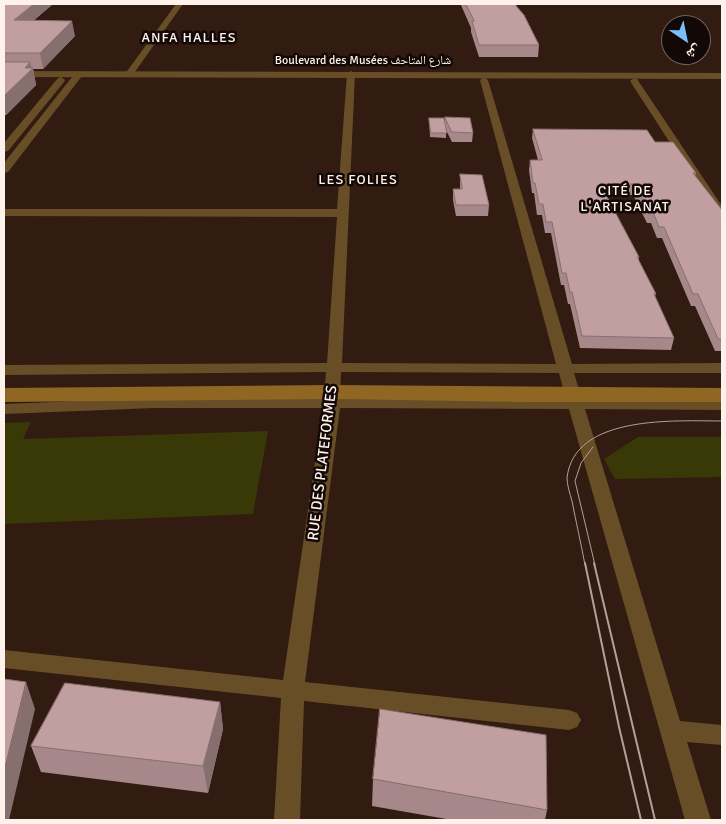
<!DOCTYPE html>
<html>
<head>
<meta charset="utf-8">
<style>
	body { margin:0 }
	#map { position:relative; width:726px; height:824px; overflow:hidden; background:#321b10; font-family:Signika,"Noto Naskh Arabic",sans-serif }
	canvas { display:block }
	.frame { position:absolute; inset:0; border:5px solid #fff1eb; pointer-events:none }
	.north { position:absolute; left:661px; top:15px; width:50px; height:50px; box-sizing:border-box; background:#120805; border:1px solid #716561; border-radius:50%; rotate:146deg; font-size:14px; font-weight:700; line-height:20px; text-align:center; color:#fff1eb }
	.north::after { content:''; display:block; margin:auto; width:18px; height:22px; background:#7abff8; clip-path:polygon(50% 0,100% 100%,50% 72%,0 100%) }
</style>
</head>
<body>
<div id="map">
<canvas width="726" height="824"></canvas>
<div class="frame"></div>
<div class="north">ش</div>
</div>
<script>
const ctx = document.querySelector('canvas').getContext('2d');
ctx.lineJoin = 'round';
function fill(path, color) {
  ctx.fillStyle = color;
  ctx.fill(path, 'evenodd');
}
function strokePath(path, color, width, dash) {
  ctx.strokeStyle = color;
  ctx.lineWidth = width;
  ctx.lineCap = dash ? 'butt' : 'round';
  ctx.setLineDash(dash || []);
  ctx.stroke(path);
}
function write(font, color, halo, rows, align = 'center') {
  ctx.font = font + ' Signika,"Noto Naskh Arabic",sans-serif';
  ctx.lineWidth = 5;
  ctx.setLineDash([]);
  ctx.textBaseline = 'middle';
  ctx.strokeStyle = halo;
  ctx.fillStyle = color;
  for (const [text, x, y, turn = 0] of rows) {
    ctx.save();
    ctx.translate(x, y);
    ctx.rotate((+turn || 0) * Math.PI / 180);
    ctx.textAlign = isNaN(turn) ? turn : align;
    if (halo) ctx.strokeText(text, 0, 0);
    ctx.fillText(text, 0, 0);
    ctx.restore();
  }
}
fill(new Path2D(`
	M31,422L23,439L268,431L253,514L4,524V423Z
	M638,437H722V477L615,479L604,459Z`), '#393807');
fill(new Path2D(`
	M176,4H183L132,76H126L125,74Z
	M79,71L82,72V76L8,172L4,173V163L76,72Z
	M351,71L355,74L342,363L556,364L480,80L484,77L488,80L572,364L722,363V373H574L582,400H722V410L585,409L680,721L722,725V745L687,742L711,820H685L569,409L340,408L305,682L569,710L577,713L581,720L577,727L569,730L304,701L300,820H274L281,698L4,668V650L283,680L323,408H154L4,414V404L154,398L324,399L326,372L4,375V365L327,363L337,217L4,216V209H337L347,74ZM341,372L559,373L566,400L340,399Z
	M61,77L65,80L64,82L8,151L4,152V143L58,78Z
	M634,78L637,79L722,206V217L716,214L630,81Z`), '#684e27');
fill(new Path2D(`
	M4,71L722,73V79L4,77Z`), '#684e27');
fill(new Path2D(`
	M332,385L722,388V402H527L332,399L4,402V388Z`), '#8f6722');
strokePath(new Path2D(`
	M593,447L581,463L575,481L595,565
	M585,565C581,543 576,522 572,501C570,494 567,485 567,478C574,414 676,421 722,421`), '#b2a199', 1);
strokePath(new Path2D(`
	M585,563L619,727L641,820
	M594,563L655,820`), '#b2a199', 2);
fill(new Path2D(`
	M4,4H53L34,20L75,36L43,69H33L36,85L6,115H4Z
	M461,4H515L539,45L538,57H479L471,32V28L461,5Z
	M445,117L473,133L472,142H452L446,130V138L430,137L429,118L445,123Z
	M533,129L655,142L696,173L695,176L722,210V351H715L695,306H691L662,238H657L651,223H647L633,195L606,194L639,257V261L656,294L655,296L674,338L671,350L580,348L570,304H568L564,285H561L551,233H545L542,215H537L534,193H532L529,170L530,160H538L532,138Z
	M460,174L489,205L488,216H456L453,200V189H460Z
	M220,702L223,729L208,793L41,772L31,746Z
	M373,779L547,810L545,820H452L372,806Z`), '#a6888a');
fill(new Path2D(`
	M34,4H53L17,35L14,20Z
	M72,21L75,36L43,69L40,53Z
	M30,62L32,69L33,68L36,85L6,115L4,104V96L25,68Z
	M26,682L35,709L9,820H4V771Z
	M220,702L223,729L208,793L203,766Z`), '#876f70');
const building = new Path2D(`
	M4,4H34L14,20L72,21L40,53H4Z
	M466,4H515L517,7L524,15L539,45H479L472,21H474Z
	M4,62H30L25,68H33L4,96Z
	M445,117L470,118L473,133L452,132Z
	M429,118H444L447,133H431Z
	M533,129L647,130L655,142H673L696,173H693L722,210V339H718L698,294H693L664,227H659L653,212H650L635,184H600L639,257H637L656,294H654L674,338L582,336L572,292H570L566,273H562L552,222H546L543,204H539L535,183H533L530,160H542Z
	M460,174L482,175L489,205H456L453,189H462Z
	M4,679L26,682L4,771Z
	M65,683L220,702L203,766L31,746Z
	M380,709L546,735L547,810L373,779Z`);
fill(building, '#c19ea0');
strokePath(building, '#876f70', 1);
write('12px', '#fff1eb', '#120805', [
	["Boulevard des Musées شارع المتاحف",363,61]
]);
ctx.letterSpacing = '1px';
write('14px', '#fff1eb', '#120805', [
	["ANFA HALLES",189,38],
	["LES FOLIES",358,180],
	["CITÉ DE",625,191],
	["L'ARTISANAT",625,207]
]);
ctx.letterSpacing = '0px';
write('15px', '#fff1eb', '#120805', [
	["RUE DES PLATEFORMES",323,463,-83]
]);
</script>
</body>
</html>
